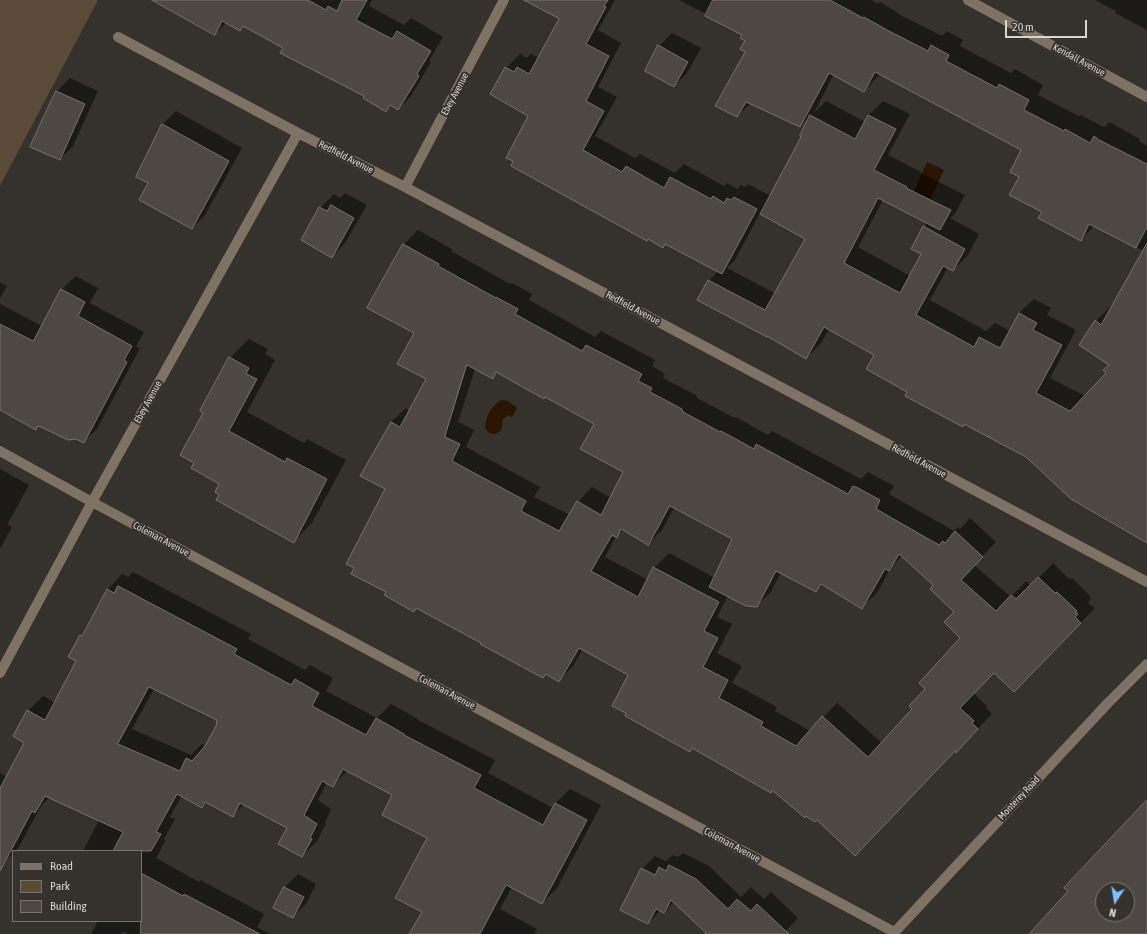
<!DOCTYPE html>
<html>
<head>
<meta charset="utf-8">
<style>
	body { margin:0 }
	#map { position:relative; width:1147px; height:934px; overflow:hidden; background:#35312c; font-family:"Asap Condensed",sans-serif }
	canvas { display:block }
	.legend { position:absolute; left:12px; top:850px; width:130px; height:72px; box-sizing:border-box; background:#35312c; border:1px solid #76736e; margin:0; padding:5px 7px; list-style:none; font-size:12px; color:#d7d5d2 }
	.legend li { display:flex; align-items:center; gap:8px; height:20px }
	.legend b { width:20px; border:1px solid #76736e }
	.north { position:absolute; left:1095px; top:882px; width:40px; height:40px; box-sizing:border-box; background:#35312c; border:1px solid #76736e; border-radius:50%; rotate:192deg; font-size:11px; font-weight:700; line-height:16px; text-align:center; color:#d7d5d2 }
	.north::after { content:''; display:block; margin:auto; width:14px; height:18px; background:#80bdfa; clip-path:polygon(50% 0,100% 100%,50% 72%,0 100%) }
	.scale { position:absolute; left:1005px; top:20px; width:82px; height:18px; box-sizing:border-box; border:2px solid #d7d5d2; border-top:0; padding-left:5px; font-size:12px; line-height:14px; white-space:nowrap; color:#d7d5d2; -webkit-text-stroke:3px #35312c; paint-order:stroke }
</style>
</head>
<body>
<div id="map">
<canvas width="1147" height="934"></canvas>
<ul class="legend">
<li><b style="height:5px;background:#7e7266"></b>Road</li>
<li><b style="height:11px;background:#5a4a38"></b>Park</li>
<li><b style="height:11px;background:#4d4843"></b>Building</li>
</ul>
<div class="north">N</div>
<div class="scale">20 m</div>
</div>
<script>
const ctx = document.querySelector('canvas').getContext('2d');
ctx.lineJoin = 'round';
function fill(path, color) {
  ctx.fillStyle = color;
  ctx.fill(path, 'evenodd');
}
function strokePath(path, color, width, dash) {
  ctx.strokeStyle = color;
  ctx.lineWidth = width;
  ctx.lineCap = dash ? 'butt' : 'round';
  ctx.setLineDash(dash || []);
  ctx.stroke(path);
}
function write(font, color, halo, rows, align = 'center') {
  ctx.font = font + ' "Asap Condensed",sans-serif';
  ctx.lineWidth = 4;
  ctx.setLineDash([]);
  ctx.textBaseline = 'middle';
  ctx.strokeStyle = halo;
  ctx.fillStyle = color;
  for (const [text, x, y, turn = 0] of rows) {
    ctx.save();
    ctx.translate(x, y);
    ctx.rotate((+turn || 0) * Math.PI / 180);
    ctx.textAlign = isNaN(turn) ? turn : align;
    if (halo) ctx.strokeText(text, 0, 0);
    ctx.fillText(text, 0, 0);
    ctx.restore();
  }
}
fill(new Path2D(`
	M0,0H97V2L0,186Z`), '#5a4a38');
fill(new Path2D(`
	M927,162L944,170L928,204L912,196Z
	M501,400L508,401L517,408L512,417L508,415L503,419L501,431L495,434L489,433L485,428C487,413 490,409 501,400Z`), '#291500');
fill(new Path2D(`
	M154,0H372L369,6L404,25L411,18L443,37L429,61L431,62L411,96L398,109L392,105L386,110L365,96L244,25L240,30L227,22L215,34Z
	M557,0H615L598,30L621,43L598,87L617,97L595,136L635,158L640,154L675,173L684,164L724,186L727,183L737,189L741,185L745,187L748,184L771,196L802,136H801L812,114L800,126L751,103L737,116L746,52V41L744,34L679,0H871L878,4L880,2L902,16L942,36L947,31L963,40L960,46L1011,73L1015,69L1043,85L1038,95L1079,116L1081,115L1104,127L1109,122L1140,139L1139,141L1147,146V542L1027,457L965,423L963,425L909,391L876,354L829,329L821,343L806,358L767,335L709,281L718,271L666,243L663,246L530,116L491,94L506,68L520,54L527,58L531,54L539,58L561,19ZM834,74L864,91L880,74L1022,149L1020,176L1043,211L1081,239L1094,226L1144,251L1112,307L1111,306L1096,321L1110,365L1107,373L1085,396L1050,378L1076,330L1047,315L1051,308L1034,299L1019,313L1010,331L995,323L986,331L930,300L948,267L953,270L968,255L979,234L950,218L955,214L965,195L921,173V172L888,155L910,114L883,101L868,116L865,122L826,101L814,113ZM883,200L928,223L924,227L923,254L910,276L858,247ZM760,213L807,238L776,294L727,268L735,260Z
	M1095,0H1147V30L1115,13L1116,11Z
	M672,33L701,48L687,73L674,86L659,46Z
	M70,78L98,91L73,146L60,159L57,91Z
	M176,111L242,148L205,215L192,228L150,183L163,124Z
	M345,193L367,205L345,243L332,257L320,208L334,194L340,198Z
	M418,230L452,249L451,251L510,284L512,283L532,294L529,300L595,337L601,331L655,360L652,366L665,374L663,378L696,395L697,398L735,418L736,417L768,435L772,431L861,479L868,472L872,474L894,486L889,494L954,531L958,527L960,529L970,518L996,542L974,565L1011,597L1026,581L1031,586L1053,563L1070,580L1072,578L1090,596L1089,597L1091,599L1088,603L1095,608L1014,690L994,671L973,693L987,706L986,708L992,714L956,751L955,750L817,819L773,790L771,792L693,748L690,751L629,675L583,649L573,666L559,680L417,608L414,610L387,592L386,489L391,422L406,408L410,411L427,379L415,332L403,245ZM475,369L492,378L498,372L546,396L595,424L624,472L611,498L592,487L578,502L570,515L534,497L540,487L466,447L474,430L458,422ZM674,508L734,539L715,578L669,553L654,568L648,580L605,557L616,536L624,530L648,544L662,530ZM902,556L934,585L955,612L962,638L914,709L882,743L837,703L810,731L775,711L777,707L732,683L742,666L717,653L732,624L717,617L728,596L756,606L771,592L781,572L816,591L823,584L862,607L877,593L891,567Z
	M76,276L98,288L90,303L144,332L136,347L140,348L97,429L83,442L76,438L39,425L36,428L0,404V304L42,326L62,289Z
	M0,282L7,286L0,298Z
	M249,339L268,349L265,354L275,360L247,412L304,443L307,439L346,460L312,523L293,542L220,494L221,483L195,463L205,413L201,411L230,358Z
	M0,469L29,485L7,525L12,527L0,549Z
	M133,572L251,634L248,639L305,670L310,665L333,678L326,691L377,718L391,704L418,719V720L495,760L488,773L553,808L555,804L570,789L601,805L557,888L542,903L512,887L500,909L537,929L534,934H410L423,911L428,837L394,795L348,770L333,785L327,782L318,800L331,809L325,823L326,824L317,841L302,856L288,828L244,804L233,816L207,802L202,807L182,795L170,817L175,819L164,839L166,840L156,858L199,882L200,880L264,914L257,927L270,934H128L123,931L121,934H91L98,921H141V851H83L99,820L50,797L41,806L19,847L15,851H13V853L4,862L0,860V773L7,777L25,742L28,711L43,696L55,703L78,661L69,657L81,635L86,630L108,589L122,574L128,577ZM154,689L219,720V723L206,746L202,744L191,755L132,729Z
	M683,853L709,866L741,897L751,887L764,899L771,892L798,918L783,934H715L674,901L664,912L661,910L648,923L642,869L655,856L666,861L673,855L678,857Z
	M298,874L316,884L306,904L292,917L285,887Z`), '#0007');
const building = new Path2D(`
	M152,0H308L326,10L328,6L337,11L342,0H367L356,20L392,39L397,31L431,51L417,74L419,76L398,110L390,105L386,112L363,98L364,96L280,53L283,48L243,26L240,31L222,21L215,35Z
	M524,0H608L604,6L606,7L586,44L609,56L586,101L604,111L583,150L622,172L626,166L664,188L670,177L711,199L713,196L724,203L727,198L731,200L734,197L757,209L722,274L665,244L663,248L648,239L647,241L511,166L513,161L506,158L528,116L490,94L505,67L514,72L517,67L529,74L559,19Z
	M713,0H830L863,18L864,17L887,30L928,51L931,45L949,55L946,61L997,88L999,84L1029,100L1024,110L1064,131L1065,129L1090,143L1094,136L1099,140L1147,164V227L1136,248L1089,224L1081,241L1038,218L1042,212L1009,195L1019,177L1010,172L1021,150L875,72L864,92L829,73L800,127L746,102L737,117L715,106L745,52L740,49L745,41L740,38L742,35L705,16Z
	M658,45L688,62L674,87L645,71Z
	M56,91L85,104L60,160L30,147Z
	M810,115L855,139L868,115L896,129L874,170L907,187L906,188L951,210L940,230L878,198L844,263L900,293L921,254L911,249L923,226L965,249L953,271L943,266L916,315L974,347L979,337L1000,348L1019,313L1037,323L1033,330L1062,345L1036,393L1070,411L1106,373L1103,370L1109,365L1079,345L1095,320L1101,325L1147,243V543L1071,499L1026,457L964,424L963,427L905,396L907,392L866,369L874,355L824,327L806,359L767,336V337L697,300L708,280L765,310L805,239L760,214L801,137L800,136Z
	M162,124L229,161L192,229L139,200L148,183L136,177Z
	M331,205L354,218L332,258L301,240L319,207L327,211Z
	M403,244L439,264L438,266L496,298V297L518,309L515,314L582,351L586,345L642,374L638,381L652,388L650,392L682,409L683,412L720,432L721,431L754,449L756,444L848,494L853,486L858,488L880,500L876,509L939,545L943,541L945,543L955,531L983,557L961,580L996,611L1011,595L1016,599L1038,577L1055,593L1057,592L1077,611L1075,612L1078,614L1075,617L1081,623L1014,692L994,673L960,708L974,721L972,723L978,729L956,753L955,751L855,856L817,820L815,822L806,816L805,818L772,790L771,793L692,748L690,752L625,716L626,713L612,706L628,675L579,648L559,682L546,674L543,678L480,644L481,643L416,608L414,612L384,595L386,592L351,574L354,568L346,564L385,489L360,476L391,422L400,427L426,379L397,364L414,333L367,308ZM467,365L493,379L496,372L544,399L545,397L594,424L580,449L623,472L601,515L577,501L559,531L521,511L526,501L452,461L460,444L445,437ZM670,506L732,539L709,587L746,606L757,607L776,571L816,592L821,584L862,609L885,569L889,571L899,554L933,585L930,589L954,612L944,622L960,638L919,683L925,689L909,706L912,709L868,757L822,716L796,746L761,726L763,722L719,698L728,680L703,667L718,638L704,631L719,602L653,567L638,597L591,571L612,535L617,538L621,529L648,545Z
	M61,289L85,302L78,316L132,346L124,360L127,362L84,443L76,439L68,440L41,427L37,426L36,430L0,410V324L33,341Z
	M229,357L249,368L246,374L257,379L229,431L285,462L287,458L327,479L294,543L216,500L219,495L215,492L219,484L191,468L194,463L180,455L203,413L200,411Z
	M118,586L237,649L234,654L291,685L295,679L319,693L312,706L366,735L376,718L404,734V735L481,775L474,788L543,825L555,803L587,820L542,904L506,885L480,934H409L422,912L395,898L427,838L382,815L392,795L343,769L333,787L322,781L304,815L317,824L310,838L312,839L302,857L278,844L287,828L240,803L233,817L205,802L202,808L177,794L156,832L161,834L151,851H113L123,832L45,796L35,813L32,811L0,871V788L24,743L13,736L27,710L45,720L76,661L68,657L80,635L82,636L107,589L114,593ZM149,687L217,720L216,723L217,724L205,746L192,761L186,758L180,771L118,744Z
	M1147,800V934H1029L1068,891L1064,888ZM1103,890H1127V914H1103Z
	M669,865L696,879L728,909L737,899L751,911L757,904L789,934H705L706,933L671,900L664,913L656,909L648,924L620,910L641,868L655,875L659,867L666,871Z
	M141,873L183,896L184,894L260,934H141Z
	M284,887L304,897L293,918L273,908Z`);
fill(building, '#4d4843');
strokePath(building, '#75706b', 1);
strokePath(new Path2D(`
	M968,0L1147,97
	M118,37L298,133L405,187L1147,582
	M405,187L504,0
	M0,451L92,502L894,932
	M0,673L92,502L298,133
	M893,934L1108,703L1147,664`), '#7e7266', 10);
write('10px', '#d7d5d2', '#35312c', [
	["Kendall Avenue",1079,60,28],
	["Ebey Avenue",455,94,-62],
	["Redfield Avenue",346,157,27],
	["Redfield Avenue",633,308,28],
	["Ebey Avenue",148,402,-61],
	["Redfield Avenue",919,461,28],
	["Coleman Avenue",161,539,28],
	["Coleman Avenue",447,692,28],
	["Monterey Road",1019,798,-47],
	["Coleman Avenue",732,845,28]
]);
</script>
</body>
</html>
